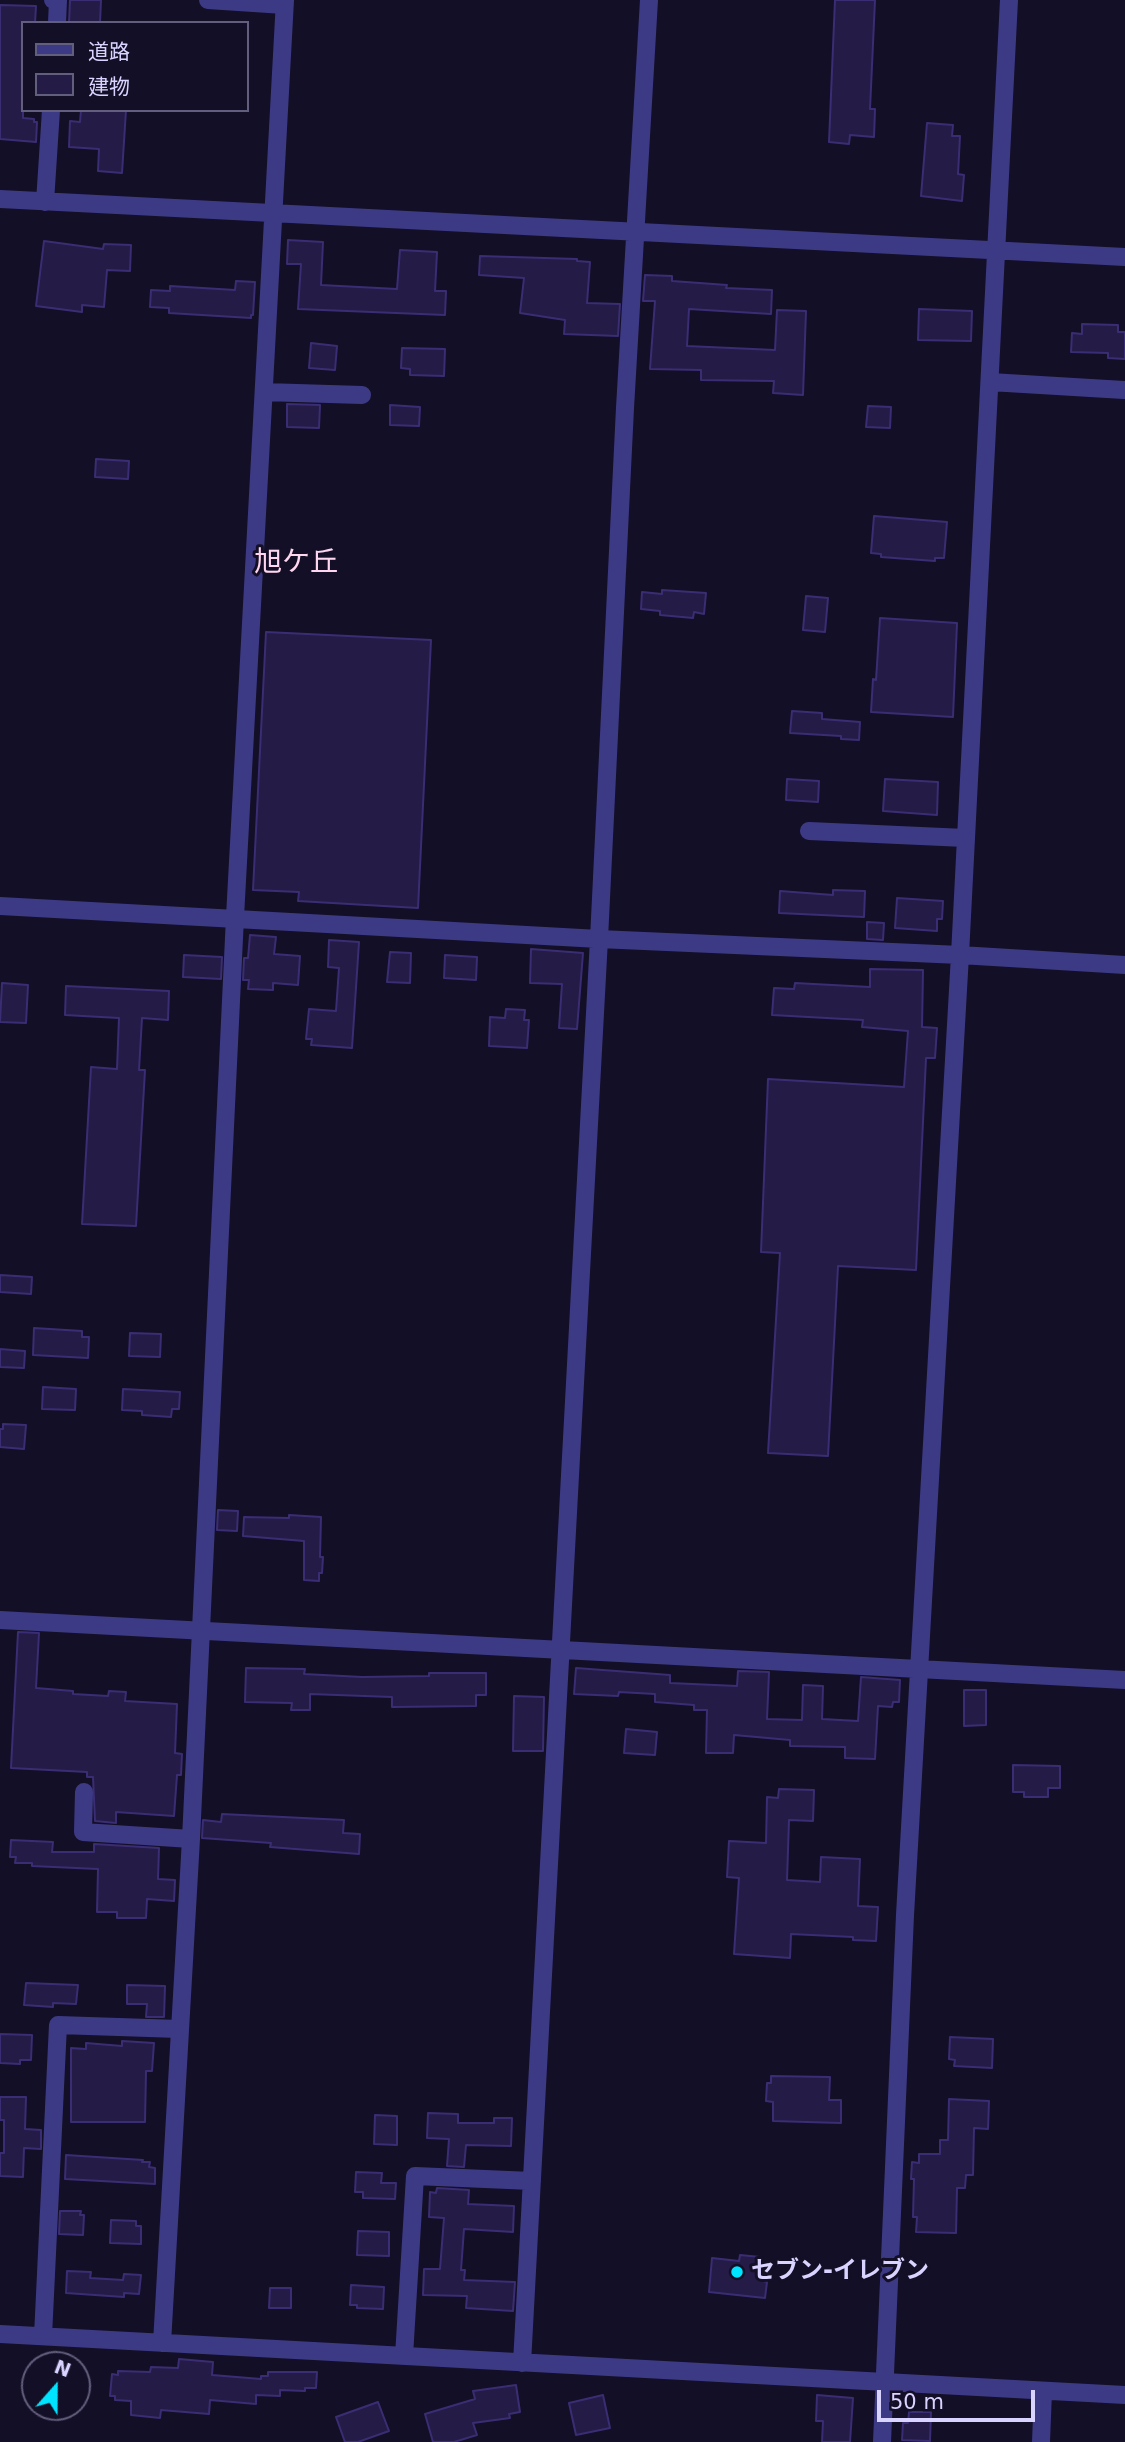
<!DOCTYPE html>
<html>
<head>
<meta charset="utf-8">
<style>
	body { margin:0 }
	#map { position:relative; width:1125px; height:2442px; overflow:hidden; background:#130f26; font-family:"DejaVu Sans","Noto Sans JP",sans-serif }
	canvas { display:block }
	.legend { position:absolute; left:21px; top:21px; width:228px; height:91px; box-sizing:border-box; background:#130f26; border:2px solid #625e7d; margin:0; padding:9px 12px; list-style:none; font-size:21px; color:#d9d4ff }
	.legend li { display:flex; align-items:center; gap:14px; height:35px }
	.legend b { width:35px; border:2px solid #625e7d }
	.north { position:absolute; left:21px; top:2351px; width:70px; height:70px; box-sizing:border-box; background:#130f26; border:2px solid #625e7d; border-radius:50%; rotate:21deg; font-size:19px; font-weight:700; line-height:28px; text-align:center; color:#d9d4ff }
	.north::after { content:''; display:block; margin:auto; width:24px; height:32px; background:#00e5ff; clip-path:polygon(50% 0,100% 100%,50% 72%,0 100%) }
	.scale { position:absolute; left:877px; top:2390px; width:158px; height:32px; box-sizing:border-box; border:4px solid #d9d4ff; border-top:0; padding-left:9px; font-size:21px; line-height:24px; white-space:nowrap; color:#d9d4ff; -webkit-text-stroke:5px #130f26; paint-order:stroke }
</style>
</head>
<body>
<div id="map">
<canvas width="1125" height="2442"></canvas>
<ul class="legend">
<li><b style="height:9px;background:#3d3a85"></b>道路</li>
<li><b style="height:19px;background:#241b47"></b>建物</li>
</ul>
<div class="north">N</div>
<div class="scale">50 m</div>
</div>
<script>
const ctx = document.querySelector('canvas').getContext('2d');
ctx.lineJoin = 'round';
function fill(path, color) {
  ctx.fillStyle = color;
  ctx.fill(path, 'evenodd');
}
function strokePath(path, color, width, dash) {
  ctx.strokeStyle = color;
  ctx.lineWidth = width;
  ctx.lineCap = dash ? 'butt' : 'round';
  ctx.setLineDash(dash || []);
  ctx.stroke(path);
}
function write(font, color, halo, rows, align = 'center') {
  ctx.font = font + ' "DejaVu Sans","Noto Sans JP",sans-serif';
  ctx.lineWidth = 6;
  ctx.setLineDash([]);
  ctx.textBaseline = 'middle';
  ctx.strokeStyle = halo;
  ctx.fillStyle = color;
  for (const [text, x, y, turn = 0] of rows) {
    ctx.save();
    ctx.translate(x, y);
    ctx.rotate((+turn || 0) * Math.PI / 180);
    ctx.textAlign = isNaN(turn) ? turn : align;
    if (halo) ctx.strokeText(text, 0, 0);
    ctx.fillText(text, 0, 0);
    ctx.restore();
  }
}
const building = new Path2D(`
	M70,0H101L100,23H69Z
	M835,0H875L870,109H875L874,137L850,135L849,144L829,142Z
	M0,5L36,6L35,23H23V118L34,119V122H37L36,142L0,139Z
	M81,110H126L122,173L98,171L99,149L69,147L70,121L80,122Z
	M927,123L953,125L952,136H960L958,174L964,175L962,201L921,196Z
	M288,240L323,242L321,285L397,289L400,250L437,252L435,291H446L445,315L298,309L301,264H287Z
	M44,241L103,249L104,244L131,245L130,271L107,270L104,307L82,305V312L36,306Z
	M480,256L577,259V261L590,262L587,303L620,304L618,336L564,334L565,320L520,313L524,278L479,275Z
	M645,275L672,276V281L727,285L726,288L772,290L771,314L689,309L687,346L775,350L777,310L806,311L803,395L773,393L774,381L701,380V370L650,369L655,301H643Z
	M236,281L255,282L253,315H251V318L169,313V308L150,307L151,290L170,291V286L235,290Z
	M919,309L972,311L971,341L918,340Z
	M1082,324L1118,325V332H1125V359L1108,358V353L1071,352L1072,333L1082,334Z
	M311,343L337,346L335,370L309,368Z
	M402,348L445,349L444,376L410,375V369L401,368Z
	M287,404L320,405L319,428L287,427Z
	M390,405L420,407L419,426L390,425Z
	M868,406L891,407L890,428L866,427Z
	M96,459L129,461L128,479L95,477Z
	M874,516L947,522L944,558H935V561L881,557V554L871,553Z
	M662,590L706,593L704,614L694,612L693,618L660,615V611L641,609L642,592L662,594Z
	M806,596L828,598L825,632L803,630Z
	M880,618L957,623L953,717L871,712L873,679L876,680Z
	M266,632L431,640L418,908L298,901L299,892L253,890Z
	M792,711L822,713V719L860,722L859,740L841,739V736L790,733Z
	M787,779L819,781L818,802L786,800Z
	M885,779L938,782L937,815L883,811Z
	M833,890L865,891L864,917L779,913L780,891L833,895Z
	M897,898L943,901L942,919H937V931L895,928Z
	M867,922L884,923L883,940L867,939Z
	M250,935L276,937L274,954L300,956L298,985L273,983V990L248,989L249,980H243L244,958H248Z
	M329,940L359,942L352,1048L311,1045L312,1039H306L309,1009L336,1011L339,968L328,967Z
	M531,949L583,953L577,1029L559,1028L562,984L530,983Z
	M390,952L411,953L410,983L387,982Z
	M184,955L222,957L221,979L183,977Z
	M445,955L477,957L476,980L444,978Z
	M870,969L923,970L922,1027L937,1028L935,1058H926L916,1270L838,1266L828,1456L768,1453L780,1253L761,1252L768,1079L904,1087L908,1031L862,1027L863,1020L772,1015L774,988L794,989L795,983L870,987Z
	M2,983L28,985L26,1023L0,1022Z
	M66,986L169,991L168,1020L142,1018L139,1070H145L136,1226L82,1224L91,1067L117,1069L119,1018L65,1015Z
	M506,1009L525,1010L524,1020H529L527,1048L489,1046L490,1017L505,1018Z
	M0,1275L32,1277L31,1294L0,1292Z
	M34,1328L82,1331V1337H89L88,1358L33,1355Z
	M130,1333L161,1334L160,1357L129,1356Z
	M0,1349L25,1351L24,1368L0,1367Z
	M43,1387L76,1389L75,1410L42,1409Z
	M123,1389L180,1392L179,1409H172L171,1417L142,1415V1411L122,1410Z
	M3,1424L26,1425L24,1449L0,1447V1429H3Z
	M218,1510L238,1511L237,1531L217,1530Z
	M289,1515L321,1517L320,1557H323L322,1573H319V1581L304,1580V1541L243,1536L244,1517L289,1518Z
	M18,1632L39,1633L36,1688L73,1691V1694L108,1696L109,1691L126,1692L125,1701L177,1704L175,1753L182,1754L181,1775H177L174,1816L116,1812V1823L95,1821L93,1777H87V1772L11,1768Z
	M246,1668L305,1669L304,1674L362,1677L429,1676V1673H486V1695H476V1706L392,1707V1697L310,1694V1710H291L292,1703L245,1702Z
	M576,1668L670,1675V1683L737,1686L738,1671L769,1672L767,1719L802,1720L803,1685L823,1686L822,1719L858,1721L861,1677L900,1680L899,1702H893L892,1707L878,1706L875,1759L845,1758V1747L790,1746V1740L734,1735L733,1753H706L707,1710H694V1705L655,1702V1694L619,1692L618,1696L574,1694Z
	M964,1690H986V1725L964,1726Z
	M514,1696L544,1697L543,1751H513Z
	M626,1729L657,1732L655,1755L624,1753Z
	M1013,1765L1060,1766V1788H1048V1797H1024V1792H1013Z
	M779,1789L814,1790L813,1821L789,1820L787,1880L820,1882L821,1857L860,1859L858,1906L878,1907L876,1941L853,1940V1937L791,1934L790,1958L734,1954L739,1878L727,1877L729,1841L766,1843L767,1797L778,1798Z
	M222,1814L344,1820L343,1833L360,1834L359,1854L270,1847L271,1843L202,1838L203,1820L221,1822Z
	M11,1840L53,1842L52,1852H94V1844L159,1848L158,1879L175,1880L174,1901L147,1899L146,1918H117V1912H97L98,1869L32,1866V1863H15L16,1857H10Z
	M26,1983L78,1985L76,2004L53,2003V2007L24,2005Z
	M127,1985L165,1986L164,2017H146L147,2004H127Z
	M0,2034L32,2035L31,2060H20V2064L0,2063Z
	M950,2037L993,2039L992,2068L954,2066L955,2060L949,2059Z
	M122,2041L154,2043L152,2071H146L145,2122H71V2048L86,2049V2043L122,2046Z
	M771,2076L830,2077L829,2100H841V2123L773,2121V2102L766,2101L767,2083H771Z
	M0,2097H26L25,2129L41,2130V2149L24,2148L23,2177L0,2176V2153H4V2120H0Z
	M949,2099L989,2101L988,2129L974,2128L973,2175H966L965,2188H957L956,2233L916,2232L917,2217H913L914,2179H911L912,2162L919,2163V2154H940V2140H948Z
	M428,2113L458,2114V2123H494V2118H512L511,2146L466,2145L464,2167L447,2166L449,2139L427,2138Z
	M375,2115L397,2116V2145L374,2144Z
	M66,2155L143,2160L142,2162H150L149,2167L155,2168V2184L65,2179Z
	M356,2172L382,2173L381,2183H396L395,2199L363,2198V2192H355Z
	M437,2188L469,2190L468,2204L514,2206L513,2232L464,2229L461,2270H465L464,2280L515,2282L513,2311L466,2308L467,2296L423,2295L424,2269H440L444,2218L429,2217L430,2192L436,2193Z
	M60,2211H81L80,2215H84L83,2235L59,2234Z
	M111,2220L136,2221V2226H141V2244L110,2243Z
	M358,2231L389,2232V2256L357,2255Z
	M740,2255L760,2257L759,2262H764L763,2281L767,2282L765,2298L709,2292L712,2258L739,2261Z
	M67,2271L91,2272L90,2278L123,2280L124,2274L141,2275L139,2294L124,2293V2297L66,2293Z
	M351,2285L384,2287L383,2309L357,2308V2305H350Z
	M270,2288H291V2308H269Z
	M179,2359L213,2362L212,2375L261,2379V2376H268V2372H317L316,2388H305V2391L280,2390V2396L256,2395V2404L210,2400L209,2414L161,2410L160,2418L131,2415V2401L115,2400V2396H110L112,2374L118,2375V2371L150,2372L151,2367L178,2368Z
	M516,2385L520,2412L509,2414L510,2418L473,2423L477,2435L454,2442H433L425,2414L475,2399L473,2391Z
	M603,2395L610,2428L576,2435L569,2403Z
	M817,2395L853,2398L850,2442H822L823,2421H816Z
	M378,2402L389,2431L358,2442H345L336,2417Z
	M909,2412H931L930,2441L902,2440L903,2423H908Z`);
fill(building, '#241b47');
strokePath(building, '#3b2d73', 2);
strokePath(new Path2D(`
	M53,0H58L57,23
	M208,0L284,5
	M0,199L1125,257
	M45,202L51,110
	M990,382L1124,390
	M264,392L362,395
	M809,831L965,838
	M0,906L599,939L960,955L1125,965
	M0,1620L1125,1680
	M84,1792L83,1832L191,1839
	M0,2334L1125,2395
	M43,2336L58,2025L179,2029
	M162,2343L191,1839L235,917L285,0
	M404,2356L415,2176L532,2181
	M522,2363L599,939L625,408L649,0
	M882,2442L905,1915L960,955L1009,0
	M1041,2442L1043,2391`), '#3d3a85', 18);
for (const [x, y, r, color] of [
	[737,2272,7,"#00e5ff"]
]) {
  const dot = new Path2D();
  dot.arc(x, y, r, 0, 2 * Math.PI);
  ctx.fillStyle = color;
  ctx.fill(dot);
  strokePath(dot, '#130f26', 2.5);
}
write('bold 24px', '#d9d4ff', '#130f26', [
	["セブン-イレブン",751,2272]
], 'left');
write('28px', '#ffd6f0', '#130f26', [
	["旭ケ丘",296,564]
]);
</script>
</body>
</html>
